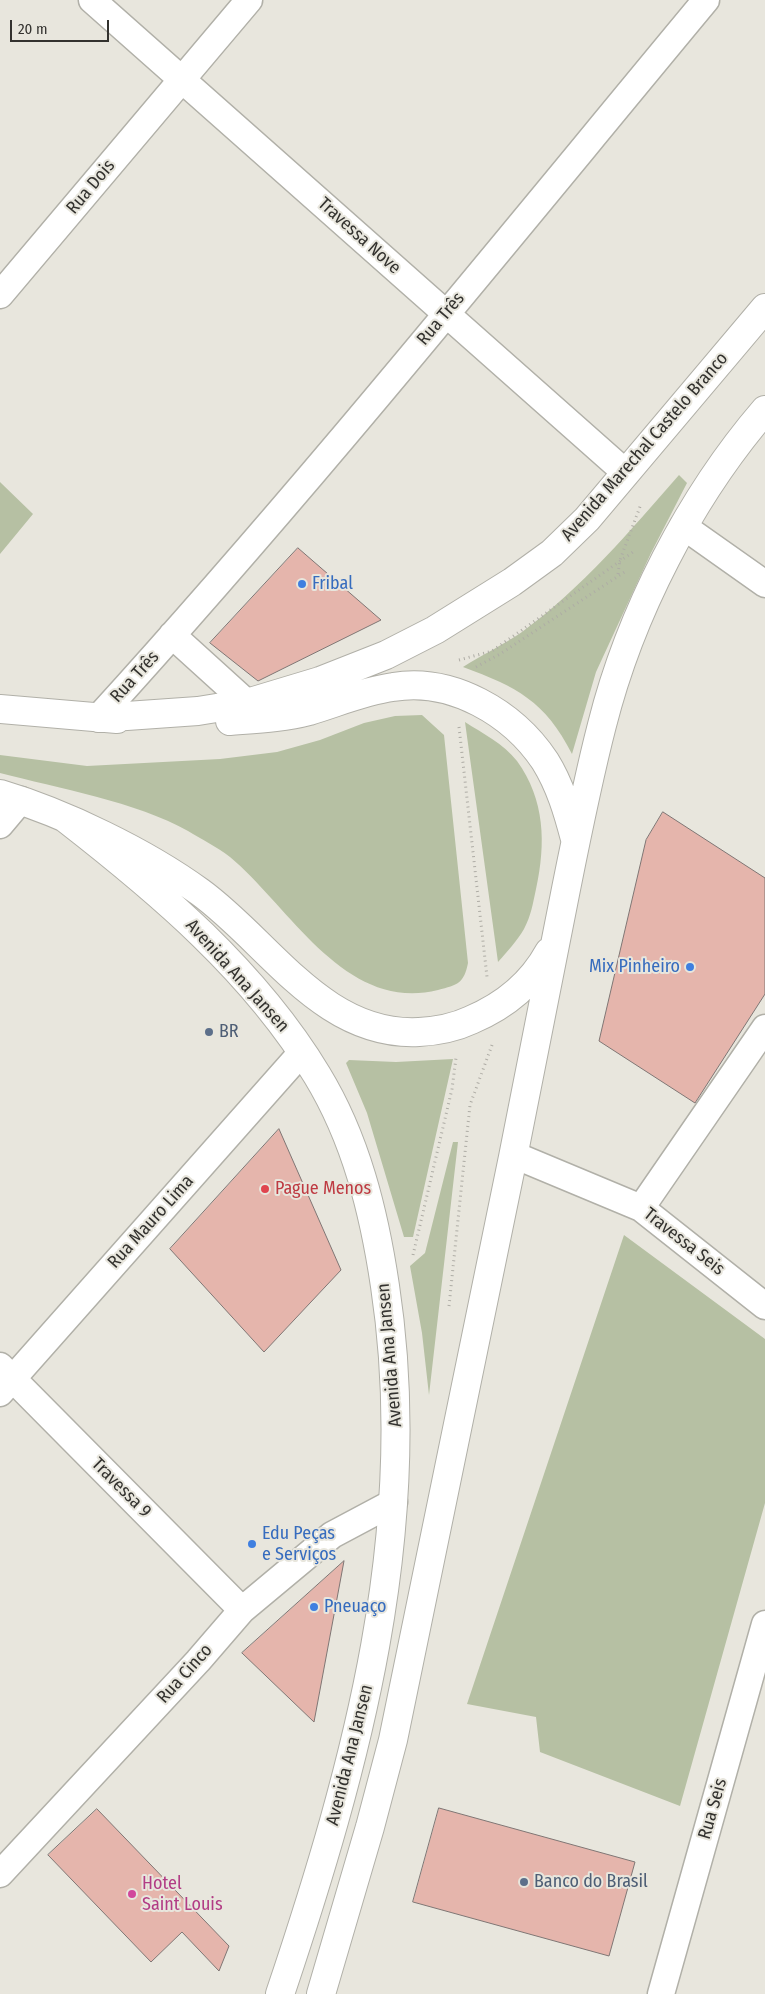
<!DOCTYPE html>
<html>
<head>
<meta charset="utf-8">
<style>
	body { margin:0 }
	#map { position:relative; width:765px; height:1994px; overflow:hidden; background:#e8e6dd; font-family:"Fira Sans Condensed",sans-serif }
	canvas { display:block }
	.scale { position:absolute; left:10px; top:20px; width:99px; height:22px; box-sizing:border-box; border:2px solid #33322f; border-top:0; padding-left:6px; font-size:15px; line-height:18px; white-space:nowrap; color:#33322f; -webkit-text-stroke:4px #e8e6dd; paint-order:stroke }
</style>
</head>
<body>
<div id="map">
<canvas width="765" height="1994"></canvas>
<div class="scale">20 m</div>
</div>
<script>
const ctx = document.querySelector('canvas').getContext('2d');
ctx.lineJoin = 'round';
function fill(path, color) {
  ctx.fillStyle = color;
  ctx.fill(path, 'evenodd');
}
function strokePath(path, color, width, dash) {
  ctx.strokeStyle = color;
  ctx.lineWidth = width;
  ctx.lineCap = dash ? 'butt' : 'round';
  ctx.setLineDash(dash || []);
  ctx.stroke(path);
}
function write(font, color, halo, rows, align = 'center') {
  ctx.font = font + ' "Fira Sans Condensed",sans-serif';
  ctx.lineWidth = 4;
  ctx.setLineDash([]);
  ctx.textBaseline = 'middle';
  ctx.strokeStyle = halo;
  ctx.fillStyle = color;
  for (const [text, x, y, turn = 0] of rows) {
    ctx.save();
    ctx.translate(x, y);
    ctx.rotate((+turn || 0) * Math.PI / 180);
    ctx.textAlign = isNaN(turn) ? turn : align;
    if (halo) ctx.strokeText(text, 0, 0);
    ctx.fillText(text, 0, 0);
    ctx.restore();
  }
}
fill(new Path2D(`
	M679,475L687,483L651,553L596,672L572,754C545,701 517,687 463,667C482,655 503,645 522,632C582,588 630,531 679,475Z
	M0,482L33,514L0,554Z
	M422,715L444,735L468,963C464,983 458,985 438,990C345,1013 291,908 230,857C217,847 201,839 188,831C137,802 57,788 0,773V755L87,766L220,759L277,752L320,740L364,723L395,716Z
	M465,722C482,733 504,744 517,761C545,800 546,843 536,889C533,903 531,916 524,929C517,941 507,952 498,962Z
	M453,1059L413,1237H404L367,1113L346,1063L349,1060L396,1062Z
	M453,1142H458L429,1395L422,1333L410,1266L425,1253Z
	M624,1235L765,1339V1503L680,1806L540,1752L536,1717L467,1704Z`), '#b6c0a3');
const building = new Path2D(`
	M298,548L381,620L258,681L210,643Z
	M663,812L765,878V994L695,1103L599,1041L646,840Z
	M279,1129L341,1270L264,1352L170,1249Z
	M344,1561L314,1722L242,1653Z
	M439,1808L635,1862L609,1956L413,1902Z
	M97,1809L229,1946L219,1971L182,1932L151,1962L48,1855Z`);
fill(building, '#e5b5ac');
strokePath(building, '#7f7674', 1);
const street = new Path2D(`
	M92,0L626,473
	M0,295L249,0
	M683,526L765,584
	M172,635L247,703
	M98,718C309,486 506,241 706,0
	M0,825L21,800
	M514,1155L641,1208L765,1306
	M641,1208L765,1028
	M0,1366L242,1610
	M0,1393L302,1052
	M0,1874L198,1661L242,1610L332,1535L394,1502
	M661,1994L765,1624`);
const primary = new Path2D(`
	M0,709L117,719
	M98,718L198,711L247,703L320,681L386,655L435,630L512,582L552,553L587,519L765,308
	M230,721C256,719 283,718 309,711C336,703 364,691 393,687C452,677 513,713 545,761C560,785 568,812 575,839
	M0,794C64,813 145,852 200,892C269,942 323,1037 419,1032C437,1031 454,1028 471,1020C504,1006 531,985 549,952
	M65,818C159,891 254,971 317,1075C356,1139 374,1212 385,1286C422,1529 357,1765 280,1994
	M321,1994L370,1827L393,1740C433,1546 474,1352 513,1157C531,1068 548,978 566,889C577,834 588,779 602,725C630,614 690,497 765,410`);
strokePath(street, '#b1b0a8', 29);
strokePath(primary, '#b1b0a8', 30);
strokePath(new Path2D(`
	M618,574L620,560L641,504
	M459,660L492,651L633,552
	M476,667L500,654L626,571
	M459,727L487,977
	M413,1255L452,1089L456,1058
	M449,1306L470,1105L492,1045`), '#aeaca5', 3, [1, 4]);
strokePath(street, '#fff', 26);
strokePath(primary, '#fff', 28);
for (const [x, y, r, color] of [
	[302,584,5,"#3f7fe0"],
	[690,967,5,"#3f7fe0"],
	[209,1032,5,"#5c6f8a"],
	[265,1189,5,"#e0444e"],
	[252,1544,5,"#3f7fe0"],
	[314,1607,5,"#3f7fe0"],
	[524,1882,5,"#5c6f8a"],
	[132,1894,5,"#d1479c"]
]) {
  const dot = new Path2D();
  dot.arc(x, y, r, 0, 2 * Math.PI);
  ctx.fillStyle = color;
  ctx.fill(dot);
  strokePath(dot, '#e8e6dd', 2);
}
write('18px', '#33322f', '#e8e6dd', [
	["Rua Dois",91,187,-50],
	["Travessa Nove",359,236,42],
	["Rua Três",441,319,-50],
	["Avenida Marechal Castelo Branco",645,447,-49],
	["Rua Três",135,677,-48],
	["Avenida Ana Jansen",237,976,48],
	["Rua Mauro Lima",151,1222,-48],
	["Travessa Seis",684,1242,38],
	["Avenida Ana Jansen",390,1355,-95],
	["Travessa 9",121,1488,45],
	["Rua Cinco",185,1674,-48],
	["Avenida Ana Jansen",350,1755,-76],
	["Rua Seis",713,1809,-74]
]);
write('18px', '#366cbe', '#e8e6dd', [
	["Fribal",312,584],
	["Mix Pinheiro",680,967,"right"],
	["Edu Peças",262,1534],
	["e Serviços",262,1555],
	["Pneuaço",324,1607]
], 'left');
write('18px', '#4e5e75', '#e8e6dd', [
	["BR",219,1032],
	["Banco do Brasil",534,1882]
], 'left');
write('18px', '#be3a42', '#e8e6dd', [
	["Pague Menos",275,1189]
], 'left');
write('18px', '#b23c85', '#e8e6dd', [
	["Hotel",142,1884],
	["Saint Louis",142,1905]
], 'left');
</script>
</body>
</html>
